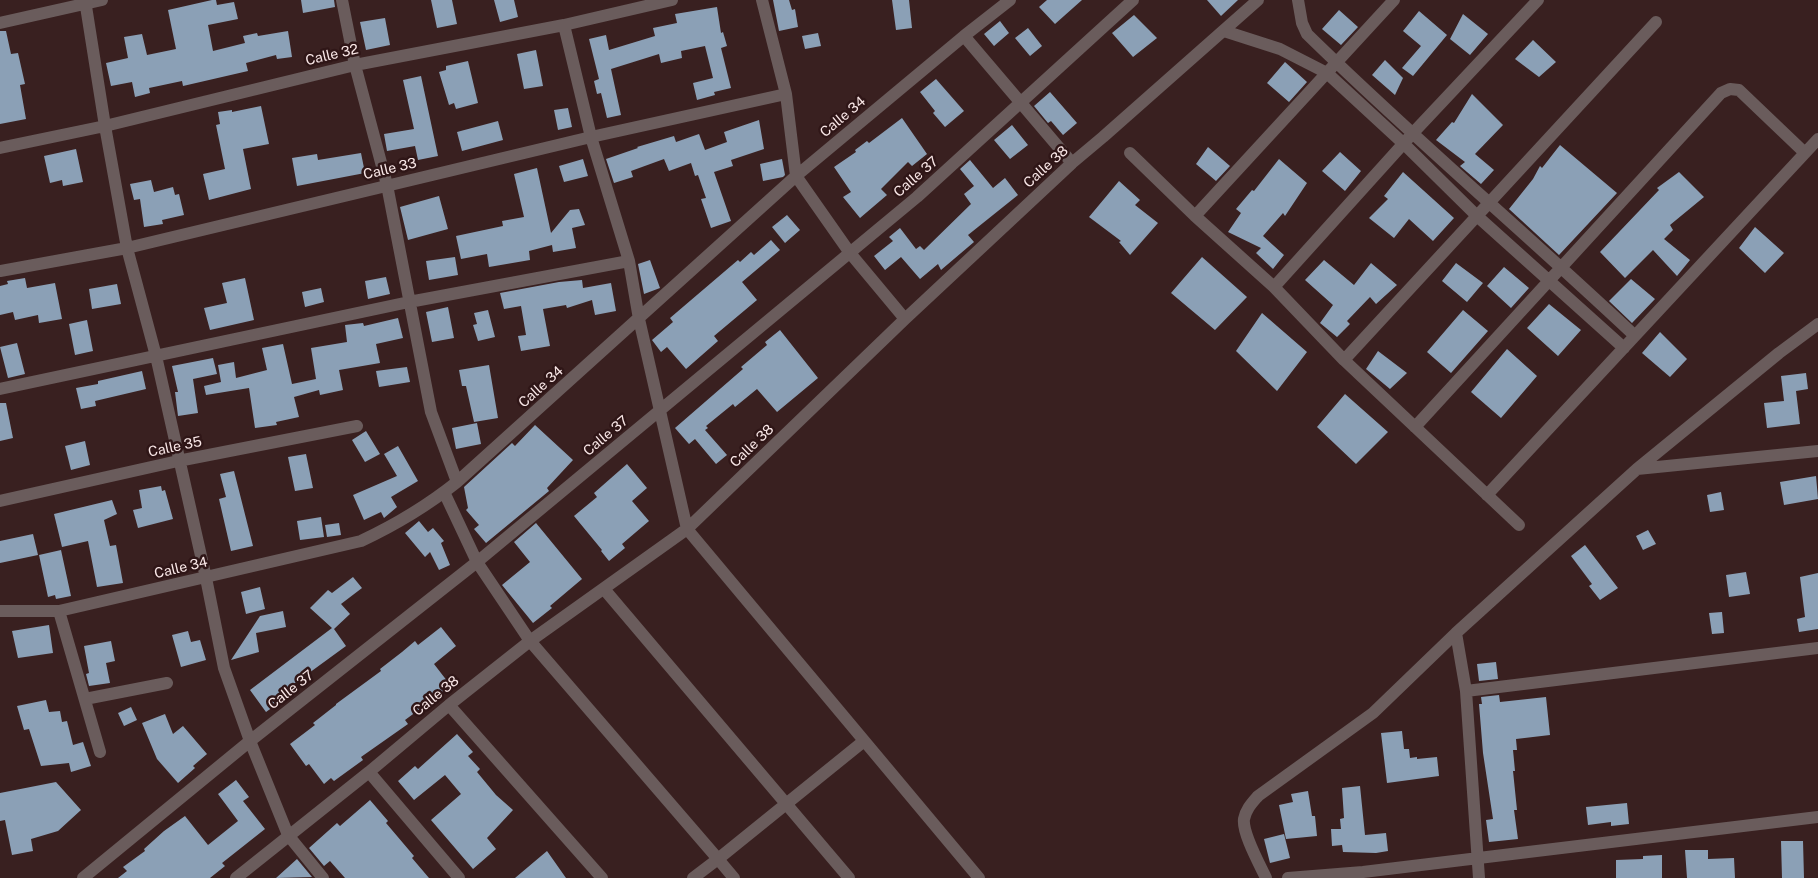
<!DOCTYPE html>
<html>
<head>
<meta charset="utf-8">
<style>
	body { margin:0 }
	canvas { display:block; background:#392020 }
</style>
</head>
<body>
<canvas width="1818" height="878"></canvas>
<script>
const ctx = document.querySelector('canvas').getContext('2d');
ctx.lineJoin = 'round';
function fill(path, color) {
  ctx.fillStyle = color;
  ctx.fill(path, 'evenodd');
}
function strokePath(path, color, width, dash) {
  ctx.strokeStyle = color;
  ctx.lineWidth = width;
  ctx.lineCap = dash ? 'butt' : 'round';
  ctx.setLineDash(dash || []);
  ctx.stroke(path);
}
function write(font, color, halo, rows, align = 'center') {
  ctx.font = font + ' "Public Sans",sans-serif';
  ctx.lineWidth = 5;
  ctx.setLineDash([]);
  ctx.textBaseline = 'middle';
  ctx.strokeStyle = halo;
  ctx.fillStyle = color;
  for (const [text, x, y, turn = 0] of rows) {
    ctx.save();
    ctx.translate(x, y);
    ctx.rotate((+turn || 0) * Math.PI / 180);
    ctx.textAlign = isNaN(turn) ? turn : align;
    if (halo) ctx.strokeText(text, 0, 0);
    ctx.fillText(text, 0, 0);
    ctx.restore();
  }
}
fill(new Path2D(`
	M212,0H216L217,5L234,2L238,19L208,25L213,51L245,43L243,36L257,33L258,36L288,31L292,57L277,59L276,55L246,63L248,71L183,86L182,81L149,88L150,93L135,97L132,82L111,86L106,63L128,58L124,37L142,34L147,55L176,49L168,10Z
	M301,0H334L335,7L303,13Z
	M431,0H452L457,24L437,28Z
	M494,0H514L518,17L500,22Z
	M773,0H789L792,10L795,9L798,27L779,31Z
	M892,0H909L912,28L896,30Z
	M1047,0H1082L1055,24L1039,7Z
	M1207,0H1238L1221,16Z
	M717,7L721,33L723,32L727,46L721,48L731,88L714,92L715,95L697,100L693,83L713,78L705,46L681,51L682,58L661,63L659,54L611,69L621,115L607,118L601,93L597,94L594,81L599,79L589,39L606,35L609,50L655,36L653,28L677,23L675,14Z
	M1339,10L1358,27L1341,45L1322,29Z
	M1419,11L1447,35L1413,76L1402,68L1421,46L1403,31Z
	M1463,14L1488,34L1470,55L1450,39Z
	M1134,15L1157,38L1133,57L1112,33Z
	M385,18L390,45L366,50L360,22Z
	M1000,21L1009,33L994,46L984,34Z
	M1028,28L1042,46L1030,56L1015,38Z
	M0,31H6L11,54L18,53L25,84L20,85L26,119L0,124Z
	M818,33L821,46L805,49L802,36Z
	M1533,40L1556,62L1539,77L1515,59Z
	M536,50L543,86L524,89L517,54Z
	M1385,60L1403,78L1395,95L1372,75Z
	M468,61L478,103L456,109L454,103L449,105L439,72L446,70V66Z
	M1285,62L1307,82L1289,102L1267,83Z
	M421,76L438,156L418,160L415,146L387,151L384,134L414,129L403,80Z
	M936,79L964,111L945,127L933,113L935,111L920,92Z
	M1050,92L1077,123L1063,135L1051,121L1048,123L1034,106Z
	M1472,94L1503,125L1475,154L1494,170L1481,184L1460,166L1465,162L1436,140L1452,122L1454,123Z
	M261,106L269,144L243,149L251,189L209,200L203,174L225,169L216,125L220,124L218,112L232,110V112Z
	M568,108L572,127L558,130L554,110Z
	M902,118L927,154L912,166L908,162L881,189L887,195L860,218L843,197L851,192L834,167L856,152L855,150L867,141L869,143Z
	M759,120L764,149L731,160L733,166L714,172L731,221L711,228L701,199L706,198L698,175L695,176L691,163L669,171L664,159L631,171L633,177L614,183L606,159L638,148L637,147L674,136L676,142L699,134L705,150L727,142L724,132Z
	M498,121L503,140L462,151L457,132Z
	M1012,125L1028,145L1010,159L994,140Z
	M1560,145L1617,193L1559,255L1509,209L1533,179L1540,166L1542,168Z
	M1208,147L1230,166L1216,181L1196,164Z
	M76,149L83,182L63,186L62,180L50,183L44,156Z
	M1340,152L1361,171L1345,191L1322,171Z
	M361,153L365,173L297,186L292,158L317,154L318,160Z
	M583,159L588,176L564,182L559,166Z
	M782,159L785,175L783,177L763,181L760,164Z
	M1279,159L1307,183L1285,216L1283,213L1263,236L1284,255L1273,269L1256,253L1261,248L1228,232L1241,213L1236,209L1252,190L1254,191Z
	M970,160L993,188L1005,178L1018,195L968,235L974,242L941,270L938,264L920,279L901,257L885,270L874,256L893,241L889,237L900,228L916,249L920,246L924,250L971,204L964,194L974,186L960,169Z
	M537,168L551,233L570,210L579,209L585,225L572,228L576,248L553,252L552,245L529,251L530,260L489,267L487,254L461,259L456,236L503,226L502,221L524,217L514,174Z
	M1403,172L1454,218L1433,241L1409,219L1394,238L1369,218L1388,199L1384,196Z
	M1679,172L1704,197L1670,225L1673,230L1664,239L1690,260L1677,276L1653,250L1625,278L1600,252L1659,190L1657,188Z
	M151,180L154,192L173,187L175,195L179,194L184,215L162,220L163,224L144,227L140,199L134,200L130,184Z
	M1119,181L1140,200L1135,205L1158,223L1130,255L1119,242L1121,241L1089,217Z
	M439,196L448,229L408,240L400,207Z
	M787,215L800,230L785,243L772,227Z
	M1755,227L1784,253L1765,273L1739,248Z
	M771,240L780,250L742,282L757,300L714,336L718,341L686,369L667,347L661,352L652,340L673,322L670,318L738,260L740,262L751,252L754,255Z
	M455,257L458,275L429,280L426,261Z
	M1202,257L1247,297L1215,330L1171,293Z
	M650,260L660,288L644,294L638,264Z
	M1324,260L1354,285L1371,263L1397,285L1376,304L1370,297L1347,321L1350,324L1337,337L1320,323L1333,305L1305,280Z
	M1456,263L1483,283L1467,302L1442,281Z
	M1504,267L1529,288L1511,308L1487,286Z
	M386,277L390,294L368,299L365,281Z
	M25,278L27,288L55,283L62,319L39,323L38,315L15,320L13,312L0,315V286L8,284L7,281Z
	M245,278L254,320L210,330L204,308L227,303L222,283Z
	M1631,279L1655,299L1632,323L1609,301Z
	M582,280L583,288L611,283L616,311L595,315L592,300L567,308L566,305L543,309L550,346L521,351L518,336L526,335L521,306L504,309L500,293L559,282Z
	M117,284L121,304L92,309L89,289Z
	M321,288L324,302L305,307L302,292Z
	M1549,304L1581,330L1558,356L1527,328Z
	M448,307L454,338L432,342L426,312Z
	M488,310L495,337L478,341L473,325L477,324L474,313Z
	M1463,310L1488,331L1451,373L1427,352Z
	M1262,313L1307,352L1277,391L1236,351Z
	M398,318L403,338L376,344L380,363L339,370L343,390L320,395L319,390L294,397L299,417L276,422L277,425L255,428L249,388L206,395L204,386L221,382L218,365L234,362L236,378L267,370L262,348L283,344L292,384L316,379L311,348L347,342L345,325L363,323L364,326Z
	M87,320L93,351L75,355L69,324Z
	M780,330L818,378L777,412L757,389L735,407L733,404L706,426L708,428L705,430L727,455L716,464L695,439L689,444L675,428L743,369L741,367L767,345L765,342Z
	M1660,332L1687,359L1670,377L1642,353Z
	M17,343L25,374L8,378L0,347Z
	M1507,349L1537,376L1501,418L1471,392Z
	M1378,351L1407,373L1390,389L1366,369Z
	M213,358L217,374L193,379L198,413L178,416L175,392H178L172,366Z
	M489,365L498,418L474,422L466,386H462L459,370Z
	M407,367L410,382L379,387L376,371Z
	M142,371L146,389L95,401L96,406L81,409L76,388L98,384V381Z
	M1806,373L1808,389L1796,391L1800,424L1767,428L1764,403L1784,401L1781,376Z
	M1345,394L1388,432L1356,464L1317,427Z
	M0,403H6L13,438L0,441Z
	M477,423L481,444L456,449L452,428Z
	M535,425L573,460L547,488L549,491L486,543L474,529L479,525L466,510L468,508L464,487L512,443L515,446Z
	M366,431L380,454L365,462L352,440Z
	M85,441L90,465L71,470L65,446Z
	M398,446L418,481L391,497L397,507L384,518L381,512L364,520L353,495L397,476L384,454Z
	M306,454L313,488L295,491L288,457Z
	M627,464L647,488L632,501L649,521L622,544L625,548L609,561L601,551L602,550L574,516L597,497L594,493Z
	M234,471L253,546L231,551L219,499L226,497L220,474Z
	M1816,476L1818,499L1784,505L1780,482Z
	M161,486L162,491L165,490L173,519L138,528L133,510L142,508L139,490Z
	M1721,492L1724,510L1710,512L1707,495Z
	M112,500L117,514L104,520L110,546L116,545L123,583L97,587L88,541L62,547L54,514Z
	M321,517L324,537L300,540L297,521Z
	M419,521L428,532L433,528L444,541L441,543L450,565L439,570L430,552L425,557L405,533Z
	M339,523L341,535L327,537L325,525Z
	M536,523L582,579L550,606L552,608L533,623L502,585L530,562L514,542Z
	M1648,530L1656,544L1643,550L1636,536Z
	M33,534L38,555L0,563V541Z
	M1585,545L1618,588L1600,600L1589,586L1592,584L1571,556Z
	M61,550L71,596L56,599L55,595L48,597L39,555Z
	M1746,572L1750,594L1729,597L1726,575Z
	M1818,573V629L1799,632L1797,619L1805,617L1800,577Z
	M353,577L362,588L341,604L350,614L334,629L346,646L276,697L280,702L266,712L250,690L332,628L310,608L328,590L332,593Z
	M260,587L265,609L246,614L241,592Z
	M283,611L286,627L256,633L259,652L231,660L260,616Z
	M1722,612L1724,633L1712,634L1709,613Z
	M49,625L53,653L18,658L12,631Z
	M441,627L456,646L434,664L451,686L405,720L408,724L361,757L363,760L334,781L331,778L324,784L309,764L306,766L290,744L315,725L313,723L336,705V704L381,671L380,669L402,652L415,641L418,645Z
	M188,631L191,642L200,640L206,660L181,667L172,635Z
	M111,641L115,661L106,663L110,683L89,686L86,674L89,673L84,646Z
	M1496,662L1498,679L1479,681L1477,664Z
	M1499,695L1500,702L1546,697L1550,735L1516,739L1517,750H1513L1515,771H1513L1517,810H1514L1518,839L1489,842L1486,820L1493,819L1483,753L1479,704H1482L1481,697Z
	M46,700L49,712L60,711L62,722L67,721L73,745L83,742L91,766L71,772L69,763L41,766L29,729L24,730L17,706Z
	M131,707L137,720L124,726L118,713Z
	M165,714L173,734L183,726L207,754L193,766L195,768L178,783L157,759L142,723Z
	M1402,731L1404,749H1409L1410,758L1417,757V759L1437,757L1439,776L1387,783L1381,733Z
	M457,734L473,752L468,756L480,769L477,772L496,795L513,810L487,838L496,849L473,869L431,820L461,794L445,775L414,800L398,781L415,766L418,769Z
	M236,780L249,797L243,801L265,829L222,863L225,866L210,878H118L127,871L123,867L145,851L144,849L164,831L185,816L208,845L238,821L218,794Z
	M56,782L81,810L58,831L31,839L33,851L12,855L5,820L0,821V793Z
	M1360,786L1365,835L1386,833L1388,851L1376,853L1343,852L1342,845L1332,846L1331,829H1341L1340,819L1344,818L1342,788Z
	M1308,791L1312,816H1315L1317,836L1286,839L1279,805L1293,802L1291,794Z
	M370,800L388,821L386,823L414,856L412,858L429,878H345L330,861L324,866L309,848L337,823L340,826Z
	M1627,803L1629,824L1611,826V822L1588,825L1586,807Z
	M1284,834L1290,858L1270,863L1264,839Z
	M1781,841H1803L1804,878H1782Z
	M1685,850H1708V859L1734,858L1735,878H1687Z
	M547,851L566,878H515Z
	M1662,855V878H1616V860L1643,859V856Z
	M297,859L312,877L276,878Z`), '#8ba0b6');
strokePath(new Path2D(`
	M85,0L105,126L127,248L156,356L206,578L224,668L250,741L288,835L323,878
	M342,0L355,65L387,185L431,412L457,482
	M762,0L786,94L796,176L850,253L905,319
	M1298,0L1302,23L1307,34C1413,138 1527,234 1635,336
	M0,23L102,0
	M564,25L591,137L629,261L639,319L687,529L979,878
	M1224,31L1280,49L1327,73L1404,144L1477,216L1624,348
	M964,36L1072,163
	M0,148L105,126L355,65L564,25L672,0
	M1130,153L1195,216L1274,287L1344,360L1519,525
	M1195,216L1394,0
	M0,271L127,248L591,137L786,94
	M1274,287L1413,133L1538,0
	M1344,360L1656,22
	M0,389L409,302L629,261
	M1415,427L1721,93L1730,89L1739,90L1805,153
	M1637,469L1818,451
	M444,492L477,562L530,641L718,859L864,741
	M1487,495L1818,139
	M0,501L178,461L357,426
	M604,589L849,878
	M0,611H59L361,541C395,525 427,506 457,482L796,176L964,36L1010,0
	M59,611L100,752
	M1466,691L1818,648
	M85,699L167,683
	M449,705L602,878
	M369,772L459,878
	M83,878L250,741L477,562L917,197L1133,0
	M236,878L369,772L449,705L530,641L687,529L905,319L1072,163L1103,137L1258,0
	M693,878L718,859L734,878
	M1266,878C1260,865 1242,833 1244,819C1246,809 1252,803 1258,796L1373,713L1456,633
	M1288,878L1363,872L1818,817
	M1479,878L1466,691L1456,633L1637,469L1779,353L1818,324`), '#6a5c5c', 12);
write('14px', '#f9e7e7', '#2f1617', [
	["Calle 32",332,55,-13],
	["Calle 34",843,117,-40],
	["Calle 38",1046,167,-42],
	["Calle 33",390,169,-13],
	["Calle 37",916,177,-41],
	["Calle 34",541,387,-42],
	["Calle 37",606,436,-40],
	["Calle 38",752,446,-44],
	["Calle 35",175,447,-12],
	["Calle 34",181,568,-13],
	["Calle 37",291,690,-38],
	["Calle 38",436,696,-39]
]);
</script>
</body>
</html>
